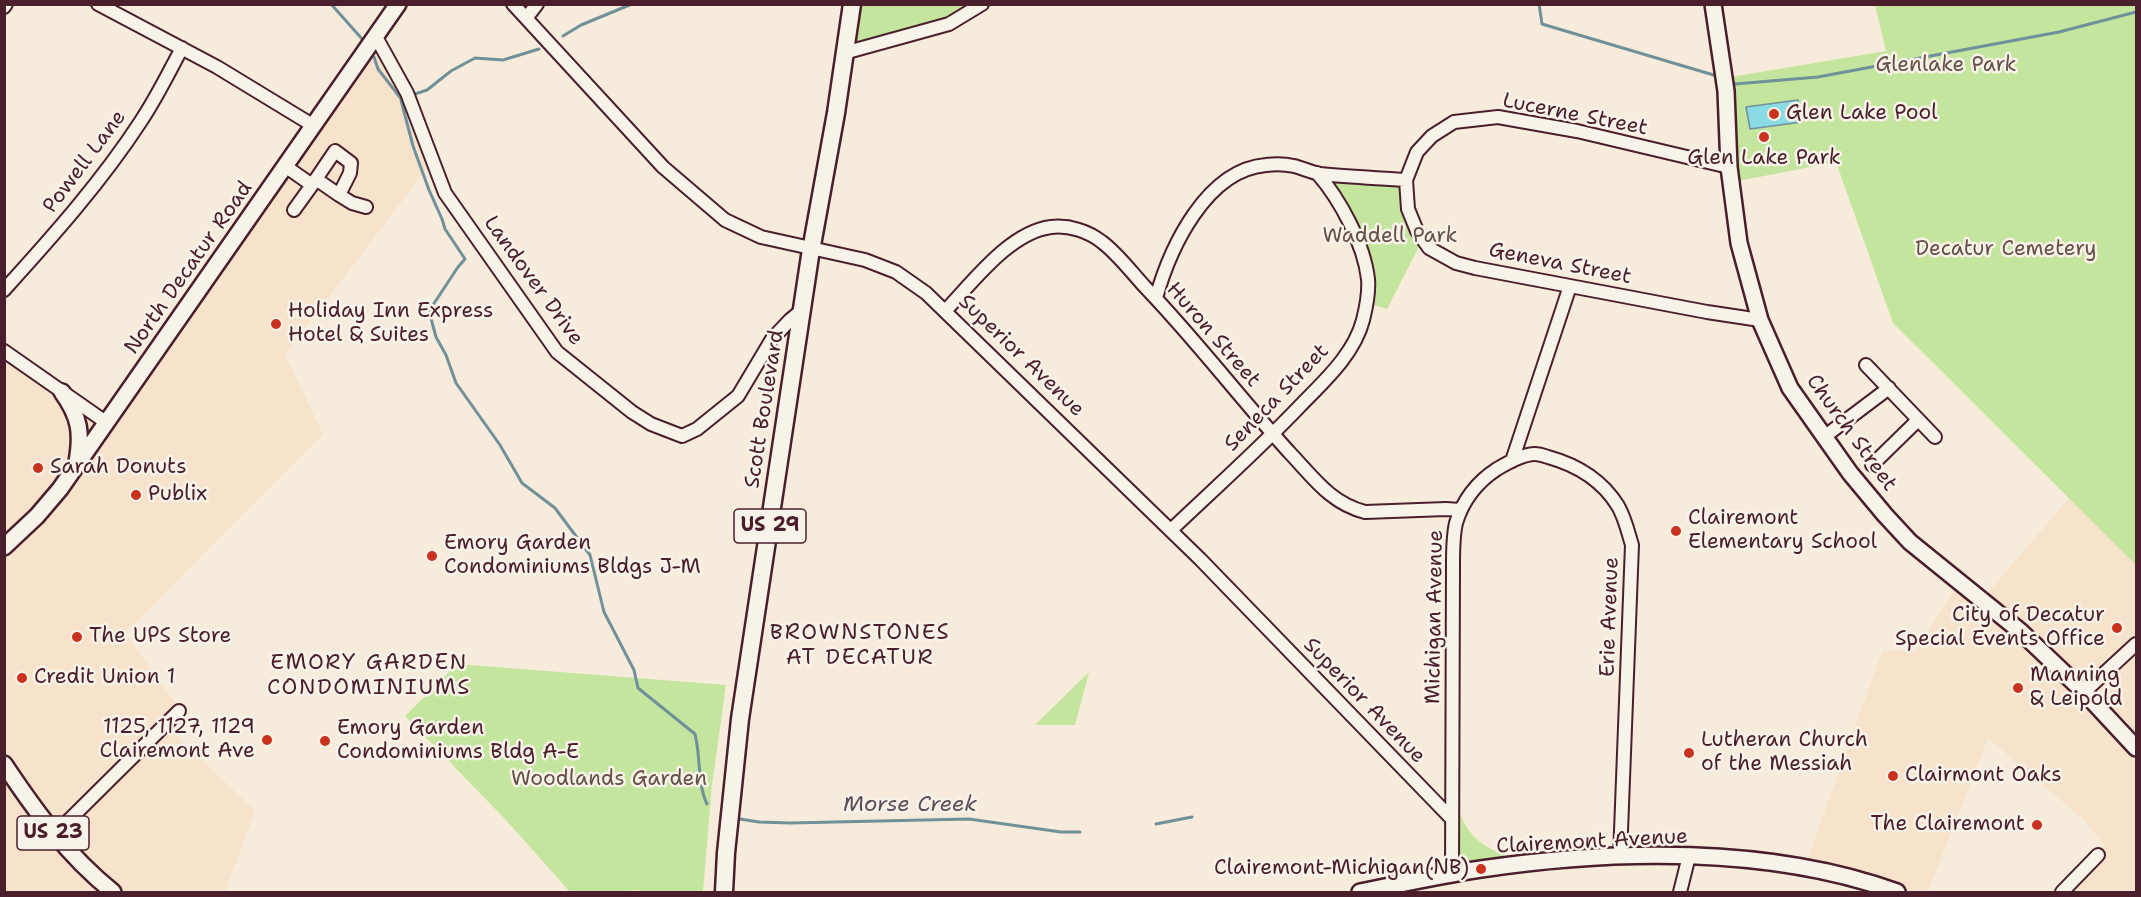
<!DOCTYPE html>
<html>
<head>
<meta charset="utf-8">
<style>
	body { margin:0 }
	#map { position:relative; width:2141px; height:897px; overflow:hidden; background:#f7ecdb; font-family:"Shantell Sans",sans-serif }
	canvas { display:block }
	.frame { position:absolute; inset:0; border:6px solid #4a1f2b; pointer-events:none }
</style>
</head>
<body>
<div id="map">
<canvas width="2141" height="897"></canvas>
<div class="frame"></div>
</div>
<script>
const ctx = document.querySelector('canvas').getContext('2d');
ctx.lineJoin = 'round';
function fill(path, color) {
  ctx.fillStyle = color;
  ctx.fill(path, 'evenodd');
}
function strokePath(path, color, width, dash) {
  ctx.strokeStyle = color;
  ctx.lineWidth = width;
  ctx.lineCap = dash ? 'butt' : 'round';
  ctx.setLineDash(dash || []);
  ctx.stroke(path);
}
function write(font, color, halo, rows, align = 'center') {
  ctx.font = font + ' "Shantell Sans",sans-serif';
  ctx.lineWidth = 5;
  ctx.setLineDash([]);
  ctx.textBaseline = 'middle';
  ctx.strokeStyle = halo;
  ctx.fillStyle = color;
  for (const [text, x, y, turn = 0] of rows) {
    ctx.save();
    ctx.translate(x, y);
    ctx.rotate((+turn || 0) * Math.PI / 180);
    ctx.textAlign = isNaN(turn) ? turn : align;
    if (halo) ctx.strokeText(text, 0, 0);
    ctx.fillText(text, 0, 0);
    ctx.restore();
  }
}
fill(new Path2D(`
	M372,40L414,93L434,159L285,355L323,434L125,633L179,708L167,726L255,811L225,892H5L4,351L106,423Z
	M2069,498L2136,565V892H2062L2105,846L2084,820L1988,738L1928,892H1887L1803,872L1882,651H1915L1960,581L1984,597Z`), '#f7e3cb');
fill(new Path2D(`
	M858,5H977L955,17L850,48Z
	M1875,5H2136V565L1893,323L1836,162L1728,183L1725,78L1886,51Z
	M1326,178L1403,183L1425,235L1387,309L1367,303L1371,281Z
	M457,664L726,685L712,785L703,892H639V890L613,892H570L505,819L405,716Z
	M1089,672L1075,725H1035Z
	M1459,812C1471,839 1481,845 1506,856L1451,874Z`), '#c3e59e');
const water = new Path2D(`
	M1798,100L1802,122L1750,129L1746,107Z`);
fill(water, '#8adbe4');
strokePath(water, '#70909a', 1.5);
strokePath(new Path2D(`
	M331,4L363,40
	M1539,4L1542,24L1717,76
	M563,36L581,25L632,4
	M374,57L378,69L402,100
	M1729,81L1735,84L1818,77L2059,32L2136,12
	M415,94L427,90L451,71L475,58L503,60L539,49
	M401,100L413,146L429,190L442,219L445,229L465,259L458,267L429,311L436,337L446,355L456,383L500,445L522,483L555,508L590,555L604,612L634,670L638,688L695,734C701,757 697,783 707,804
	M740,819L759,822L790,823L969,819L1061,832H1080
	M1156,824L1192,817`), '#70909a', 3);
const minor = new Path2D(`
	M98,4L217,67L314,126
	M513,4L663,167L725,220L761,237L865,260L896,272L926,293L1200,559L1451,818
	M4,7L6,4
	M527,17L537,4
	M376,37L407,93L445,193L557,352L632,412L651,424L682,436L697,429L738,396L772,339L790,320L802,310
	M844,53L949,24L982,4
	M285,166L312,185L335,151L351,163L350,173L339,195L352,203L366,207
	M1729,167L1577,131L1498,117L1454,122L1432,136L1417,152L1406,180L1408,209L1417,231L1429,248L1456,263L1475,268L1707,312L1760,320
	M316,179L339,195
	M294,210L312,185
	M4,290C53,236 102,181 141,121C157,97 169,72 182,48
	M1156,298C1170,248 1206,170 1266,165C1274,164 1285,164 1294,166C1302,168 1311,172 1320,174C1349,177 1378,178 1406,180
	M946,310C973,282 1010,232 1051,227C1069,225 1088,231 1102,242C1118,254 1132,273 1146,288C1196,340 1240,398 1289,452C1313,477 1330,503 1365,512L1446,509L1460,510
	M4,351L107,423
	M1866,365L1935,437
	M1824,437L1889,388
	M1512,461L1570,286
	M1872,465L1918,420
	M1171,530C1214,489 1258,450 1299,407C1323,382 1354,355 1363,320C1366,308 1369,290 1368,279C1364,244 1340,199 1317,173
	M2084,692L2136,644
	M54,835L179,711
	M1452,874L1453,564C1453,550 1453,536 1456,523C1463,500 1477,482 1497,469C1507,463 1523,454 1535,454C1539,454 1545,456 1548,457C1577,465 1602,480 1618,506C1625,518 1628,532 1632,545L1620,857
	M1680,892L1689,856
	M2062,892L2098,855`);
const major = new Path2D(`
	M1713,4L1726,91L1729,167L1739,243L1760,320L1790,388L1850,473L1885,515L1910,542L2020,631L2084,692L2136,748
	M62,392C80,417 82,433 77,462
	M4,547L37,516L60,489L398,4
	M4,764C36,812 68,856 113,892
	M1360,892C1400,884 1441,875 1481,869C1614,849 1770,846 1897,892`);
const highway = new Path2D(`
	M724,892L726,853L740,719L810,256L836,113L852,4`);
strokePath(minor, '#4a1f2b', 16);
strokePath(major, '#4a1f2b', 20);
strokePath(highway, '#4a1f2b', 21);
strokePath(minor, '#f7f3e8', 12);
strokePath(major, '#f7f3e8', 15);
strokePath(highway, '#f7f3e8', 16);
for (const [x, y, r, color] of [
	[1774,114,6,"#c8321e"],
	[1764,137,6,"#c8321e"],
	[276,324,6,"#c8321e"],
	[38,468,6,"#c8321e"],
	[136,495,6,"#c8321e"],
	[1676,531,6,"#c8321e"],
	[432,556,6,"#c8321e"],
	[2117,628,6,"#c8321e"],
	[77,637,6,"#c8321e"],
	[22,678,6,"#c8321e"],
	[2018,688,6,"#c8321e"],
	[267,740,6,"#c8321e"],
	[325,741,6,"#c8321e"],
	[1689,753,6,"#c8321e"],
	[1893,776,6,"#c8321e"],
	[2037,825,6,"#c8321e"],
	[1481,869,6,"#c8321e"]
]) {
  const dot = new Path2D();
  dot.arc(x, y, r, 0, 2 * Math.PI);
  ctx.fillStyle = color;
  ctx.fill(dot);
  strokePath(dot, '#f7f3e8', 2);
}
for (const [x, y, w] of [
	[770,526,72],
	[53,833,72]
]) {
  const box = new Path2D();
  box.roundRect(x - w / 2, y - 17, w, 34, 4.5);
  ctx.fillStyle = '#f7f3e8';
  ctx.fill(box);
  strokePath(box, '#4a1f2b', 1.5);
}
write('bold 20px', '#4a1f2b', null, [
	["US 29",770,526],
	["US 23",53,833]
]);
write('21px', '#685048', '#f7f3e8', [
	["Glenlake Park",1946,66],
	["Waddell Park",1390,237],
	["Decatur Cemetery",2006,250],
	["Woodlands Garden",609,780]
]);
write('21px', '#4a1f2b', '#f7f3e8', [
	["Glen Lake Pool",1786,114],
	["Glen Lake Park",1764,159,"center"],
	["Holiday Inn Express",288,312],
	["Hotel & Suites",288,336],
	["Sarah Donuts",50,468],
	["Publix",148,495],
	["Clairemont",1688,519],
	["Elementary School",1688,543],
	["Emory Garden",444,544],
	["Condominiums Bldgs J-M",444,568],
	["City of Decatur",2105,616,"right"],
	["Special Events Office",2105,640,"right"],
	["The UPS Store",89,637],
	["Manning",2030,676],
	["& Leipold",2030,700],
	["Credit Union 1",34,678],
	["1125, 1127, 1129",255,728,"right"],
	["Clairemont Ave",255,752,"right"],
	["Emory Garden",337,729],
	["Condominiums Bldg A-E",337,753],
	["Lutheran Church",1701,741],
	["of the Messiah",1701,765],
	["Clairmont Oaks",1905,776],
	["The Clairemont",2025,825,"right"],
	["Clairemont-Michigan(NB)",1469,869,"right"]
], 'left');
write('21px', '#4a1f2b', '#f7f3e8', [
	["Lucerne Street",1575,115,11],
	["Powell Lane",85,162,-53],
	["Geneva Street",1560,264,11],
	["North Decatur Road",189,268,-55],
	["Landover Drive",533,281,54],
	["Huron Street",1213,335,49],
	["Superior Avenue",1021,356,44],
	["Seneca Street",1277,398,-46],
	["Scott Boulevard",765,409,-81],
	["Church Street",1851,433,54],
	["Michigan Avenue",1435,617,-89],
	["Erie Avenue",1610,617,-88],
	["Superior Avenue",1364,701,46],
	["Clairemont Avenue",1592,842,-3]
]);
ctx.letterSpacing = '1.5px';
write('22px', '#4a1f2b', '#f7f3e8', [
	["BROWNSTONES",860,633],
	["AT DECATUR",860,658],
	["EMORY GARDEN",369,663],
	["CONDOMINIUMS",369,688]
]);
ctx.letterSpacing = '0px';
write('italic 22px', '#5a4e59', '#f7f3e8', [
	["Morse Creek",910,805]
]);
</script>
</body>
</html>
